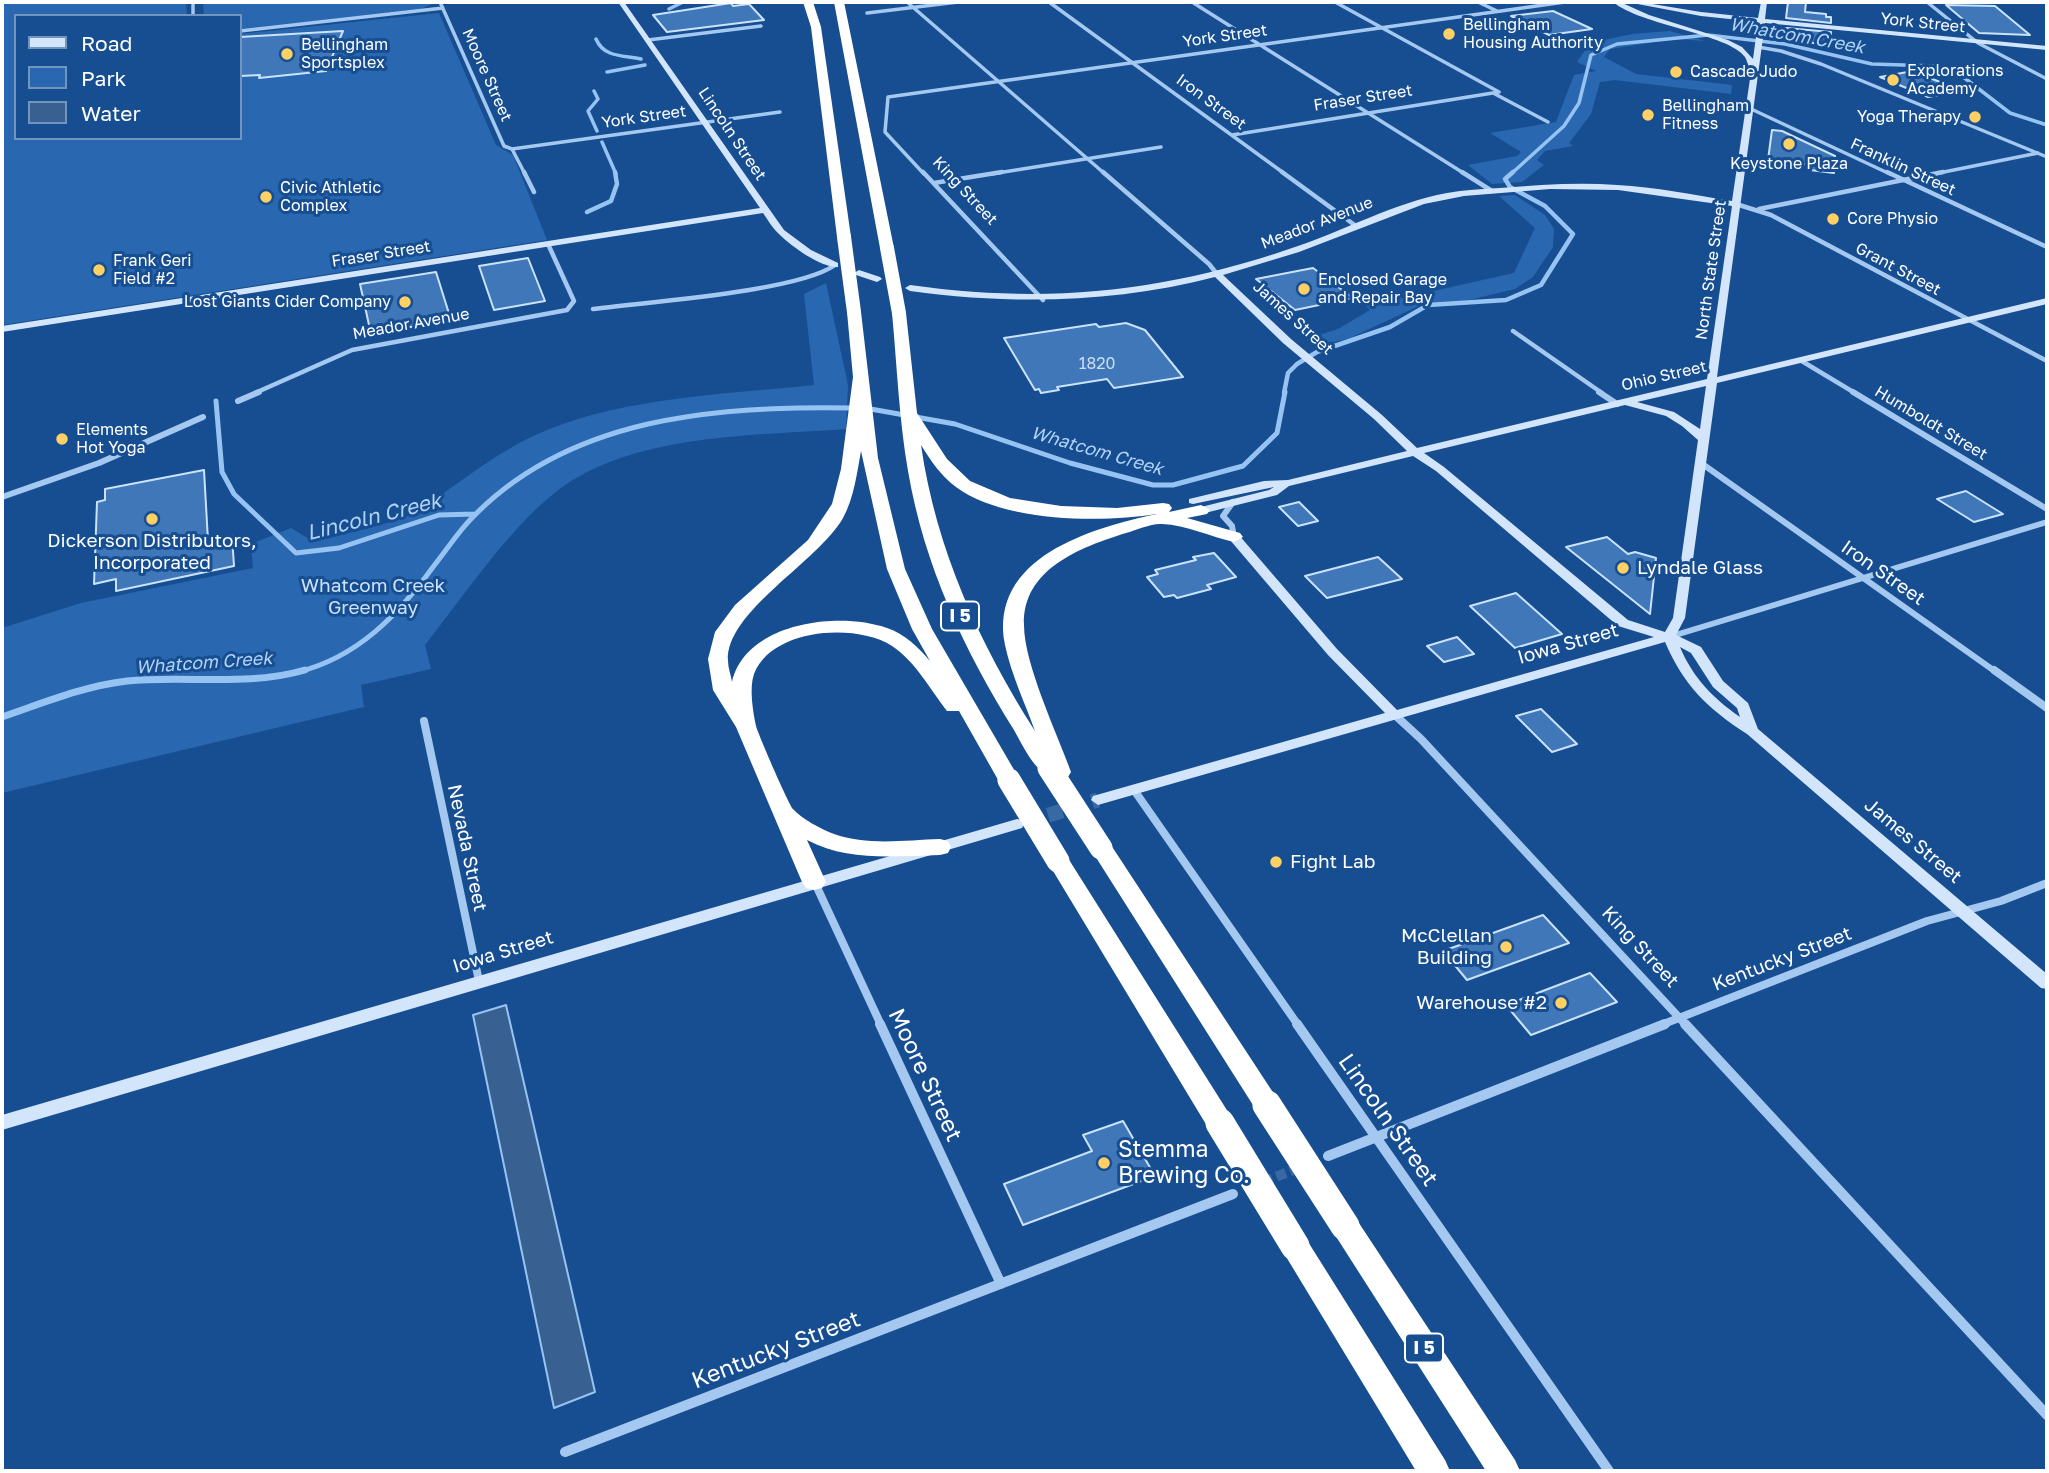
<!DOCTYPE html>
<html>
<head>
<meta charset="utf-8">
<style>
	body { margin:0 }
	#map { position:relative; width:2049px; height:1473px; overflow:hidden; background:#164e91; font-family:"Golos Text",sans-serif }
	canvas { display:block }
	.frame { position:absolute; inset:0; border:4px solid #fff; pointer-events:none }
	.legend { position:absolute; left:14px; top:14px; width:228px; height:126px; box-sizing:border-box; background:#164e91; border:2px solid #7395bd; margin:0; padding:9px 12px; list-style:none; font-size:21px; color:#fff }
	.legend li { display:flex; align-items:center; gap:14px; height:35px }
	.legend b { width:35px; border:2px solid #7395bd }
</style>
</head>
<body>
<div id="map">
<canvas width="2049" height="1473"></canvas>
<div class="frame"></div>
<ul class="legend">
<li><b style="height:9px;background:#d3e5fb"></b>Road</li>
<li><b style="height:19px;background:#2968b0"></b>Park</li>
<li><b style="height:19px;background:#386192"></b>Water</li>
</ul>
</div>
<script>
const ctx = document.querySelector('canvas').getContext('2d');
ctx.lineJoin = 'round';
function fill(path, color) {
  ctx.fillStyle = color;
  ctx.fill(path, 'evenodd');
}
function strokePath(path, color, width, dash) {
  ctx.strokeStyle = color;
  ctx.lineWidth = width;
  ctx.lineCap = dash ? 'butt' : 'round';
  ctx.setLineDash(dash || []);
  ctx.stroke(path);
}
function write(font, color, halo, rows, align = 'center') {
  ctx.font = font + ' "Golos Text",sans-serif';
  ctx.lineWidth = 6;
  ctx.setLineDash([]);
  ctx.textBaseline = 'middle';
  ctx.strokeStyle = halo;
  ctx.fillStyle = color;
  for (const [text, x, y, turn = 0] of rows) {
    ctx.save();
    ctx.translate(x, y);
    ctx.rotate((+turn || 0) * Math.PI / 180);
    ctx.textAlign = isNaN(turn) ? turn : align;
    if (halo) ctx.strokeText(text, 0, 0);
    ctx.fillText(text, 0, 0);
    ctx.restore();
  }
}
fill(new Path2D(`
	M2,2H186L187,16H16V138H240V34L439,13L496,145L513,155L547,240L2,325Z
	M203,2H433L434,3L421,9L240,29V16H204Z
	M1670,31L1705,41L1676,39L1610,49L1604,57L1636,74L1732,85L1731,94L1615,80L1600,82L1591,114L1569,143L1573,146L1545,151L1537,160L1544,165L1522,182L1492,184L1468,165L1517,156L1521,152L1490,133L1556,122L1574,75L1596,71L1577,62L1590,43L1632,34Z
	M1515,195L1545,215L1554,229L1553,247L1533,277L1515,289L1469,300L1425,303L1350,338L1314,347L1306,339L1338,329L1370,310L1366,306L1514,273L1535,228L1499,196Z
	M826,283L848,385L846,429C754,436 633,433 557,491C508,529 464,596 425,645L431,669L361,685L364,707L2,793V628L81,603L253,568L251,544L291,528L314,542C338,535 398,523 416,512C459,484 498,450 547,430C628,397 728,394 814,385L804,294Z`), '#2968b0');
const water = new Path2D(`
	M506,1005L595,1392L554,1408L473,1015Z`);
fill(water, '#386192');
strokePath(water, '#97c3f3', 2);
strokePath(new Path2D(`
	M669,9L683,2
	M596,39C604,58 624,55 641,59
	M607,72L645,65
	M594,91L598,99L588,111L597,131
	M602,142L616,174
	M1511,174L1564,126L1579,103L1591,55L1617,44L1708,35L1785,44L1872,64L1934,66L1962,76L2010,113L2047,125`), '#97c3f3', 3.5);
strokePath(new Path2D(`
	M587,212L611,201L617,184L615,172
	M1284,393L1288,373L1297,364L1317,352L1390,327L1428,305L1506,300L1541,285L1573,234L1545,206L1510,187L1505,179L1513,172`), '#97c3f3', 4.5);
strokePath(new Path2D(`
	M216,401L222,472L234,494L296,553L339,548L439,515L475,514
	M865,408L955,424L1070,463L1153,485H1173L1243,466L1277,433L1285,392
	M298,672C358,657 398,615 433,567C445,552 456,535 469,521C567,416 720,405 854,408`), '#97c3f3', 5);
strokePath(new Path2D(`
	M2,717C43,703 84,686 127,681C186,675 247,687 305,670`), '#97c3f3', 7);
const building = new Path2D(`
	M1788,2H1806L1805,12L1826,14V17H1831V23L1786,18Z
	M731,3L733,6L749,4L764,20L667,32L653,15Z
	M1946,5L1995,6L2030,35L1979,33Z
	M1553,11L1592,29L1549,35L1511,16Z
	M1786,28L1831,32V46L1784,38Z
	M343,31L326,71L259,78L260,75L240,76V37Z
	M1913,71L1962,91L1928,97L1880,77Z
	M1772,130L1782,131L1835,156L1834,173L1810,170V165L1768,160Z
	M528,258L545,301L494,310L479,266Z
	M1313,268L1353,298L1295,310L1256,279Z
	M436,272L451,320L371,334L360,284Z
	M1126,323L1145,330L1183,377L1114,388L1107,379L1057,387L1059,390L1041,393L1039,389L1035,390L1004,338L1096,324L1099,327Z
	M204,470L208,541L232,536L234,566L116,591V579L94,584L97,502L105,500V489Z
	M1966,491L2003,514L1974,522L1937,499Z
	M1299,502L1318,521L1298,526L1279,507Z
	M1607,537L1628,554L1635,552L1656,558L1650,614L1566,547Z
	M1214,553L1236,577L1207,585L1211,589L1177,598L1174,595L1164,597L1147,577L1158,574L1155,570L1196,560L1193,557Z
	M1378,557L1402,579L1327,598L1305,576Z
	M1516,593L1562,634L1515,648L1470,606Z
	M1457,637L1474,654L1444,662L1427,646Z
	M1541,709L1577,744L1552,752L1516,716Z
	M1543,915L1569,943L1467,980L1443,951Z
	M1590,973L1617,1002L1531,1035L1506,1005Z
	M1123,1121L1155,1176L1023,1225L1004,1184L1092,1151L1083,1135Z`);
fill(building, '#3f77b9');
strokePath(building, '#cbe2fb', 2);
strokePath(new Path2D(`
	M1263,1182L1301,1167`), '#3969a2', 10, [10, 4.5]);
strokePath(new Path2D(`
	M1026,822L1098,800`), '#3969a2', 15, [15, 8]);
strokePath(new Path2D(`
	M193,2V16
	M440,2L504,146L512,149L525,174
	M907,2L1105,174
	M1049,2L1285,174
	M1192,2L1465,174
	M1335,2L1499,92
	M1478,2L1497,11
	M1927,2L1978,43L2047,79
	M867,13L958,2
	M240,31L443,8
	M648,40L761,26
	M1758,47L1781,51L1821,64L2047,157
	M1495,94L1548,122
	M1749,108L1890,174
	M1232,135L1499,92
	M512,149L780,112
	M924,174L885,132L888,97L1565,2
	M991,174L1161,147
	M1934,174L2038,153`), '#a4c8f0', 3.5);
strokePath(new Path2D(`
	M524,172L534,192
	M923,172L1043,300
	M1103,172L1209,264L1217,274
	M1282,172L1356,226
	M1462,172L1492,191
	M1887,172L2047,247
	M934,183L1002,172
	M1736,204L1771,215L2047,361
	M1759,209L1943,172
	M593,309C645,302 797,292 835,265
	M1513,331L1602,393
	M1800,360L1855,393
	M255,393L352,350L567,310L574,301L548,244`), '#a4c8f0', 4.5);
strokePath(new Path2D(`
	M1599,392L1617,404
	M1853,392L2047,509
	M238,401L259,392
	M1701,463L1996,672
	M2,497L99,463L203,417
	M1233,502L1223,516L1232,526L1234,537
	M1669,637L2047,522`), '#a4c8f0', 6);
strokePath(new Path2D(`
	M1994,670L2047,708
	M1396,716L1421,739L1686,1025
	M424,721L479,981
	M1134,790L1298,1025
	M815,883L881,1025
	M1661,1025L1927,921L2001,901L2047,883`), '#a4c8f0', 8);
strokePath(new Path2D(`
	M880,1024L1001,1284
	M1297,1024L1609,1471
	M1685,1024L2047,1415
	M1328,1156L1665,1024
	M565,1452L1233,1194`), '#a4c8f0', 10);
fill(new Path2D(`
	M618,2H624L784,230L811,250L838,263V267C822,268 792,247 780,235C773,229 768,220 763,213L2,332V326L760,208Z
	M1613,2H1620L1649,15L1728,40L1742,47L1753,59L1758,22L1701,16L1627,2H1640L1701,12L1758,18L1761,2H1767L1765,19L2047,46V50L1765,23L1717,377L2047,298V304L1717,383L1685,618L1676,635L1701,647L1723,681L1748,703L1758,729L2047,974V989L2041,988L1747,734C1707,708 1684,686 1665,642L1098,805L1091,800L1093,796L1385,713L1328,655L1230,540L1228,537L1230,534H1238L1337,649L1397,710L1654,637L1618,626L1436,471L1413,456L1289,486L1277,495L1201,514L1197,512V508L1269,490L1274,487L1193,504L1189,503V499L1264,481L1288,480L1407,451L1374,419L1283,343L1215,277C1114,303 1013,305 910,291L905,288L910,285C1047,304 1160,293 1292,248C1344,231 1393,203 1447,193C1464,190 1482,189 1500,188C1539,185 1578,182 1617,185C1655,187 1694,195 1732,201L1751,72C1748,68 1748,62 1745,57C1729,34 1640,25 1613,2ZM1550,189L1618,190L1732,206L1707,379L1417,448L1382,415L1291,339L1223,275L1299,252L1424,204L1464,196ZM1706,386L1700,429L1674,412L1637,402ZM1625,405L1666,416L1682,426L1698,440L1673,618L1665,632L1628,620L1444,467L1424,453ZM1680,647L1691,653L1713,687L1737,708L1740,717C1713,698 1693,678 1680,647Z
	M859,270L880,277L882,279L877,282L856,275L854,273Z
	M1017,819L1022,820L1024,824L1022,828L2,1130V1115Z`), '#d3e5fb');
fill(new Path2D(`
	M803,2H813L821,27L851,237L844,241L837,237L811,27Z
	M834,2H844L894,248L887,252L880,248Z
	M854,308L861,312L878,458L905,569L932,629L1020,780L1017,785L1009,787L1001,785L959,711H947C930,689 915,661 892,646C856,623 772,628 754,674C749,688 753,712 756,726C758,734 789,805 793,809C802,819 821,829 834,834C867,846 906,840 940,839L948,841L951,847L948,853L940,855C895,856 848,862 807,840L826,882L822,888L814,890L806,888L802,882L736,727L713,690L708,659L715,632L735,605L808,540L832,504L841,469L853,377L847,312ZM861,451L887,569L912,629L930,661C918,647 905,634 887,628C839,611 746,622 732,682C731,675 728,668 728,661C725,612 818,562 843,518C854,498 857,473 861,451Z
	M899,309L906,313L917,413L947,459L970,481L1010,498L1061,506L1117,508L1163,503L1169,504L1172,508L1169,512L1201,505L1210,510L1207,514L1187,518L1240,533L1243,537L1234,542C1211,537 1186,525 1162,524C1152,523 1136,530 1126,533C1081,547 1022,569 1024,625C1024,664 1057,733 1071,772L1068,777C1040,785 1026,751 1014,730C964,650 924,565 908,471C899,419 897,366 892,313ZM921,445C931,461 941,476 956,487C1003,522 1100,523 1157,514C1092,528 988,557 1005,645C1011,674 1025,703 1035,731C979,643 936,549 921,445Z
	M1101,840L1109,842L1276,1097L1280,1105L1276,1113L1267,1116L1258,1113L1090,848L1093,842Z
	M1058,853L1066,855L1230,1115L1233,1123L1230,1131L1220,1134L1210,1131L1047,861L1050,855Z
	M1345,1213L1355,1217L1515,1460L1520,1471H1486L1335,1235L1331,1226L1335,1217Z
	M1295,1233L1305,1237L1445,1460L1450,1471H1416L1285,1255L1281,1246L1285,1237Z`), '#fff');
strokePath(new Path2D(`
	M844,237L854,312
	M887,248L899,313`), '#fff', 14);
strokePath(new Path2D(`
	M1049,768L1101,848
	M1009,780L1058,861`), '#fff', 23);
strokePath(new Path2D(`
	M1267,1105L1345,1226
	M1220,1123L1295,1246`), '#fff', 29);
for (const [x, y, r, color] of [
	[1449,34,7,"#ffd064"],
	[287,54,7,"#ffd064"],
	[1676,72,7,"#ffd064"],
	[1893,80,7,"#ffd064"],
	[1648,115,7,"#ffd064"],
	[1975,117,7,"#ffd064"],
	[1789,144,7,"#ffd064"],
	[266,197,7,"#ffd064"],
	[1833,219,7,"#ffd064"],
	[99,270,7,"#ffd064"],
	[1304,289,7,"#ffd064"],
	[405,302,7,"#ffd064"],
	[62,439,7,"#ffd064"],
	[152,519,7,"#ffd064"],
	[1623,568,7,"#ffd064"],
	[1276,862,7,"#ffd064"],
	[1506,947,7,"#ffd064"],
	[1561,1003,7,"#ffd064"],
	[1104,1163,7,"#ffd064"]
]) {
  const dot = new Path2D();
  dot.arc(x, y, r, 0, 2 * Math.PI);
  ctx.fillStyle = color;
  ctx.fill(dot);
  strokePath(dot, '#164e91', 2.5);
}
write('16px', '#fff', '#164e91', [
	["York Street",1923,23,6],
	["York Street",1225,36,-8],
	["Moore Street",487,75,66],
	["Fraser Street",1363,98,-9],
	["Iron Street",1211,102,36],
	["York Street",644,117,-8],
	["Lincoln Street",732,134,56],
	["Franklin Street",1903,167,25],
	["King Street",965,191,47],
	["Meador Avenue",1317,223,-21],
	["Fraser Street",381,254,-9],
	["Grant Street",1898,269,28],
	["North State Street",1711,270,-82],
	["James Street",1293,318,42],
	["Meador Avenue",411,324,-10],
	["Ohio Street",1664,376,-13],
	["Humboldt Street",1931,423,31]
]);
write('16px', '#fff', '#164e91', [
	["Bellingham",1463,25],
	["Housing Authority",1463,43],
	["Bellingham",301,45],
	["Sportsplex",301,63],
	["Explorations",1907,71],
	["Academy",1907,89],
	["Cascade Judo",1690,72],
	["Bellingham",1662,106],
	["Fitness",1662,124],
	["Yoga Therapy",1961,117,"right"],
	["Keystone Plaza",1789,164,"center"],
	["Civic Athletic",280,188],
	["Complex",280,206],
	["Core Physio",1847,219],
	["Frank Geri",113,261],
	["Field #2",113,279],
	["Enclosed Garage",1318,280],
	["and Repair Bay",1318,298],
	["Lost Giants Cider Company",391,302,"right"],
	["Elements",76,430],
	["Hot Yoga",76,448]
], 'left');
write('16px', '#cfddee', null, [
	["1820",1097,364]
]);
write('italic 18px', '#b1d2f7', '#164e91', [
	["Whatcom Creek",1797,36,10],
	["Whatcom Creek",1097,451,16],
	["Whatcom Creek",204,663,-4]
]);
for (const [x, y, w] of [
	[960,616,38],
	[1424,1348,38]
]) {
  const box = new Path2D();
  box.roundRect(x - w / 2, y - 14.5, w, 29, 5);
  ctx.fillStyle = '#164e91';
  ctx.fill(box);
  strokePath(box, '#fff', 2);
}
write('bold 18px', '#fff', null, [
	["I 5",960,616],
	["I 5",1424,1348]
]);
write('19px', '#fff', '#164e91', [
	["Dickerson Distributors,",152,541,"center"],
	["Incorporated",152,563,"center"],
	["Lyndale Glass",1637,568],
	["Fight Lab",1290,862],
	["McClellan",1492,936,"right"],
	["Building",1492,958,"right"],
	["Warehouse #2",1547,1003,"right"]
], 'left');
write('19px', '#fff', '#164e91', [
	["Iron Street",1883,573,35],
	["Iowa Street",1568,644,-16],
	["James Street",1913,841,40],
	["Nevada Street",467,848,78],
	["King Street",1640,947,47],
	["Iowa Street",503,952,-17],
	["Kentucky Street",1782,959,-21]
]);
write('19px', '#cbe2fb', '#164e91', [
	["Whatcom Creek",373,586],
	["Greenway",373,608]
]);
write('italic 21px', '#b1d2f7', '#164e91', [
	["Lincoln Creek",374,517,-14]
]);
write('23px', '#fff', '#164e91', [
	["Moore Street",925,1075,65],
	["Lincoln Street",1388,1120,55],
	["Kentucky Street",776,1350,-21]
]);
write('23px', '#fff', '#164e91', [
	["Stemma",1118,1150],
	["Brewing Co.",1118,1176]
], 'left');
</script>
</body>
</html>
